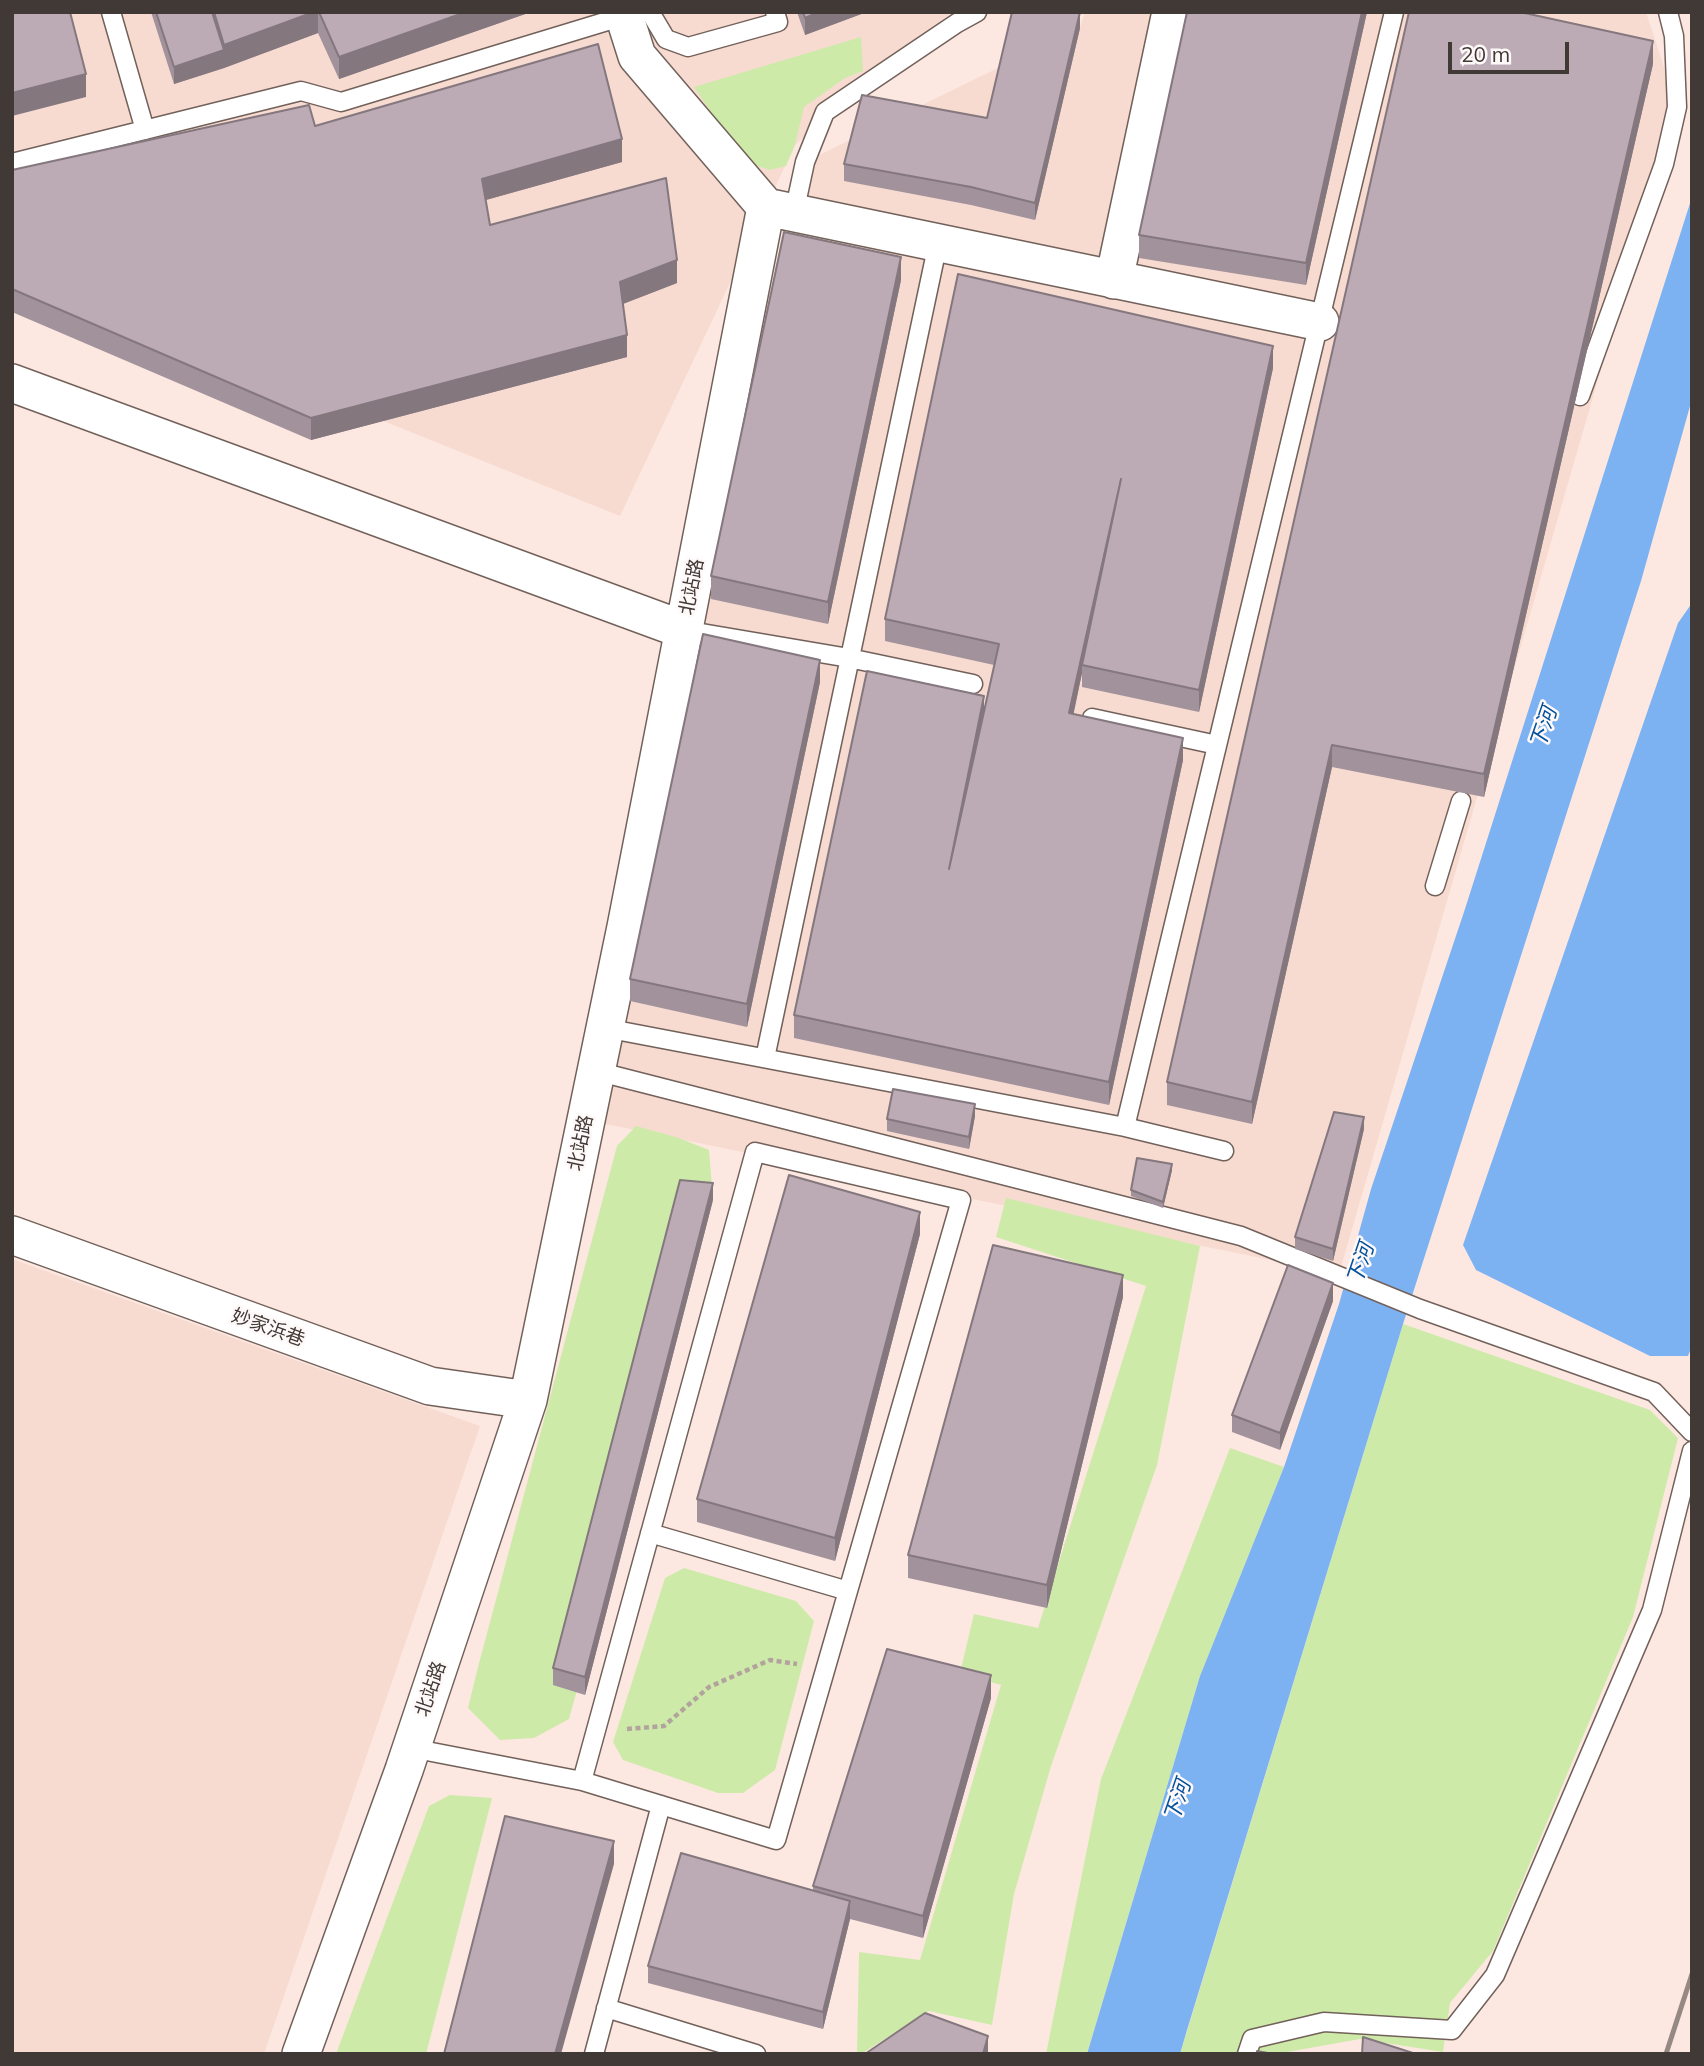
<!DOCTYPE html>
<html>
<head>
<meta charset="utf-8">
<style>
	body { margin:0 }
	#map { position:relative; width:1704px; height:2066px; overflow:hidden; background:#fde8e1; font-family:Mulish,sans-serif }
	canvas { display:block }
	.frame { position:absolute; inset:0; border:14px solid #413936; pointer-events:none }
	.scale { position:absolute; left:1448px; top:42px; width:121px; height:32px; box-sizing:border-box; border:4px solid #413936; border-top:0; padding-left:9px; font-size:21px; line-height:24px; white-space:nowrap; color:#413936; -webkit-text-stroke:5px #fef9f8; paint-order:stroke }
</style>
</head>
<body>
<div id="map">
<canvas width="1704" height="2066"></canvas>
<div class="frame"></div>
<div class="scale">20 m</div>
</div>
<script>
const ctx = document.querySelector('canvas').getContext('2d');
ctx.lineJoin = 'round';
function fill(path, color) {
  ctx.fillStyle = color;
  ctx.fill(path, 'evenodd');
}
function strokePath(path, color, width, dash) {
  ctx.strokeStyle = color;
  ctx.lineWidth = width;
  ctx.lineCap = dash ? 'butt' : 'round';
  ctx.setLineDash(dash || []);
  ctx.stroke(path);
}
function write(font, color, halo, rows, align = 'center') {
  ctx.font = font + ' Mulish,"Noto Sans SC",sans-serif';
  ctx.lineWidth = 5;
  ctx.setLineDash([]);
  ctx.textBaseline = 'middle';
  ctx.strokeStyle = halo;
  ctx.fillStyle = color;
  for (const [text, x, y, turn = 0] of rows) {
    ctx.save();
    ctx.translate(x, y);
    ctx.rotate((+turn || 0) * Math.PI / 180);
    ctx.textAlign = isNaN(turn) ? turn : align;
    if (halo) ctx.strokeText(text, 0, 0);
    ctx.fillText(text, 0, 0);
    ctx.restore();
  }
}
fill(new Path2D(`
	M12,12H952L795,145L620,516L12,272Z
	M1085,12H1646L1677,107L1339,1274L586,1120L805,162L1080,28Z
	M12,1259L480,1426L264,2054H12Z`), '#f7dbd1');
fill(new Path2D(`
	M861,37L863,71L845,78L804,107L795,145L786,166L770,170L745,162L694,87Z
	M636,1126L679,1138L709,1150L713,1200L569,1719L534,1738L500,1740L468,1708L478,1667L617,1146Z
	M1006,1198L1200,1246L1157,1465L1051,1766L1014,1894L992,2025L929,2011L861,2054H857L859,1952L920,1960L1001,1685L960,1673L974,1614L1038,1628L1146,1286L996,1237Z
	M1403,1324L1650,1410L1678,1438L1633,1617L1493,1951L1450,2003L1443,2052L1360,2039L1276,2054H1180Z
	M1230,1448L1284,1467L1200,1676L1087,2054H1046L1101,1779Z
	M684,1568L796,1601L814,1621L775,1770L743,1793H718L623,1760L613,1742L665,1578Z
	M450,1795L492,1798L426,2054H336L429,1806Z`), '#cdeaa9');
fill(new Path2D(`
	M1692,197V399L1641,581L1403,1324L1187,2030L1180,2054H1087L1200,1676L1284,1467L1339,1304L1371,1189L1464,912Z
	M1692,603V1346L1688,1356H1650L1476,1270L1463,1245L1678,623Z`), '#7db2f2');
const service = new Path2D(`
	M111,12L145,130
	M650,12L666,39L688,47L778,22L775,12
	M12,163L301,91L341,102L624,16
	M794,213L805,162L825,112L957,23L977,12
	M1580,396L1664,164L1677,107L1674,36L1668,12
	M684,630L849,658L973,684
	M1092,718L1217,745
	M1435,886L1461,801
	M605,1028L1125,1127L1224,1151
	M765,1058L938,243
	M596,1071L1241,1236L1420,1309L1654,1392L1692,1432
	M1125,1127L1394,12
	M650,1533L848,1591
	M411,1748L582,1781L776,1840L961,1200L755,1152L582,1781
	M606,2008L756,2054
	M594,2054L661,1805
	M1247,2054L1252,2039L1324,2022L1452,2030L1495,1975L1652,1610L1692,1451`);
const minor = new Path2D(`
	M623,12L637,56L766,207L1320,322
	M1114,280L1171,12
	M12,383L684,630
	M12,1235L430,1386L528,1400
	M301,2054L404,1770L528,1400L626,927L766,207`);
strokePath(service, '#72615a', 21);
strokePath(minor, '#72615a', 40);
strokePath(new Path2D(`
	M627,1729L664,1726L709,1687L770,1660L797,1664`), '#b2a39d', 4.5, [5, 3.5]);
strokePath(service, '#fff', 18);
strokePath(minor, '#fff', 37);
strokePath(new Path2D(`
	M1666,2054L1692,1974`), '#968883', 5);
fill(new Path2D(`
	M151,12H531L339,79L318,33L224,68L174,84Z
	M797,12H864V13L805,35Z
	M1367,12L1306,285L1139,258V235Z
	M1080,28L1035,220L971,205L844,181V164L987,118Z
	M1653,64L1484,797L1332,767L1252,1124L1167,1105V1082Z
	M315,126L622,162L486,200L490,225L677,283L623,304L627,357L311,440L12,312V170Z
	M901,280L828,624L711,599V576Z
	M1273,368L1199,712L1082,687V673L1073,714L1183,760L1109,1105L794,1038V1015L984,709L994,665L885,641V619Z
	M820,682L747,1027L630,1001V979Z
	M975,1116L969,1149L887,1131V1119Z
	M1364,1129L1333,1261L1295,1249V1237Z
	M1172,1170L1163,1208L1131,1196V1190Z
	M713,1200L585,1695L553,1685V1668Z
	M920,1234L835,1561L697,1522V1499Z
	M1123,1297L1047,1608L908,1578V1555Z
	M1333,1301L1280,1450L1232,1432V1415Z
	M991,1698L923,1938L850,1919L823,2029L648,1983V1966L813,1891V1886Z`), '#a2929b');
fill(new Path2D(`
	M314,12H318V33L224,68V45Z
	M466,12H531L339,79V57Z
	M819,12H864V13L805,35V18Z
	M1080,12V28L1035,220V203Z
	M1362,12H1367L1306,285V263Z
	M1653,41V64L1484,797V774Z
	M224,50V68L174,84V67Z
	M86,74V97L12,116V93Z
	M622,139V162L482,201V179Z
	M901,257V280L828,624V602Z
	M677,260V283L620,305V282Z
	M627,335V357L311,440V418Z
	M1273,346V368L1199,712V690Z
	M1121,479L1082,665V673L1069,736V713Z
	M820,660V682L747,1027V1004Z
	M984,696V719L949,869Z
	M1183,738V760L1109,1105V1082Z
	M1332,745V767L1252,1124V1102Z
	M975,1104V1116L969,1149V1137Z
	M1364,1117V1129L1333,1261V1249Z
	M1172,1164V1170L1163,1208V1202Z
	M713,1183V1200L585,1695V1677Z
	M920,1212V1234L835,1561V1538Z
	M1123,1275V1297L1047,1608V1585Z
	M1333,1283V1301L1280,1450V1433Z
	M991,1675V1698L923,1938V1916Z
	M614,1841V1864L561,2054H555Z
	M850,1901V1919L823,2029V2012Z
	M988,2036V2054H983Z`), '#84777e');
const building = new Path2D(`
	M12,12H70L86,74L12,93Z
	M156,12H212L224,50L174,67Z
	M214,12H314L224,45Z
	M319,12H466L339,57Z
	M803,12H819L805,18Z
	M1012,12H1080L1035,203L971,187L844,164L862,95L987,118Z
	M1187,12H1362L1306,263L1139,235Z
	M1409,12H1520L1653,41L1484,774L1332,745L1252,1102L1167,1082Z
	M598,44L622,139L482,179L490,225L666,178L677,260L620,282L627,335L311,418L12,289V170L309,105L315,126Z
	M784,232L901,257L828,602L711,576Z
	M958,274L1273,346L1199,690L1082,665L1121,479L1069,713L1183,738L1109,1082L794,1015L867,671L984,696L949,869L999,644L885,619Z
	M703,634L820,660L747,1004L630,979Z
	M893,1089L975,1104L969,1137L887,1119Z
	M1334,1112L1364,1117L1333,1249L1295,1237Z
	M1137,1158L1172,1164L1163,1202L1131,1190Z
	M789,1175L920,1212L835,1538L697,1499Z
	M680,1180L713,1183L585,1677L553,1668Z
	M993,1245L1123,1275L1047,1585L908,1555Z
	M1288,1265L1333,1283L1280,1433L1232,1415Z
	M887,1649L991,1675L923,1916L813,1886Z
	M505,1816L614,1841L555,2054H444Z
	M681,1853L850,1901L823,2012L648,1966Z
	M925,2013L988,2036L983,2054H865Z
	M1363,2037L1416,2054H1362Z
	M1257,2051L1273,2054H1257Z`);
fill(building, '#bcaab4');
strokePath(building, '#84777e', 2);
write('19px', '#413936', '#fef9f8', [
	["北站路",692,587,-79],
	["北站路",581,1143,-78],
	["妙家浜巷",268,1328,20],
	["北站路",431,1689,-71]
]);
write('italic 21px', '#02519c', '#fef9f8', [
	["下河",1544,728,-71],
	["下河",1361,1264,-71],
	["下河",1178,1801,-71]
]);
</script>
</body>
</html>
